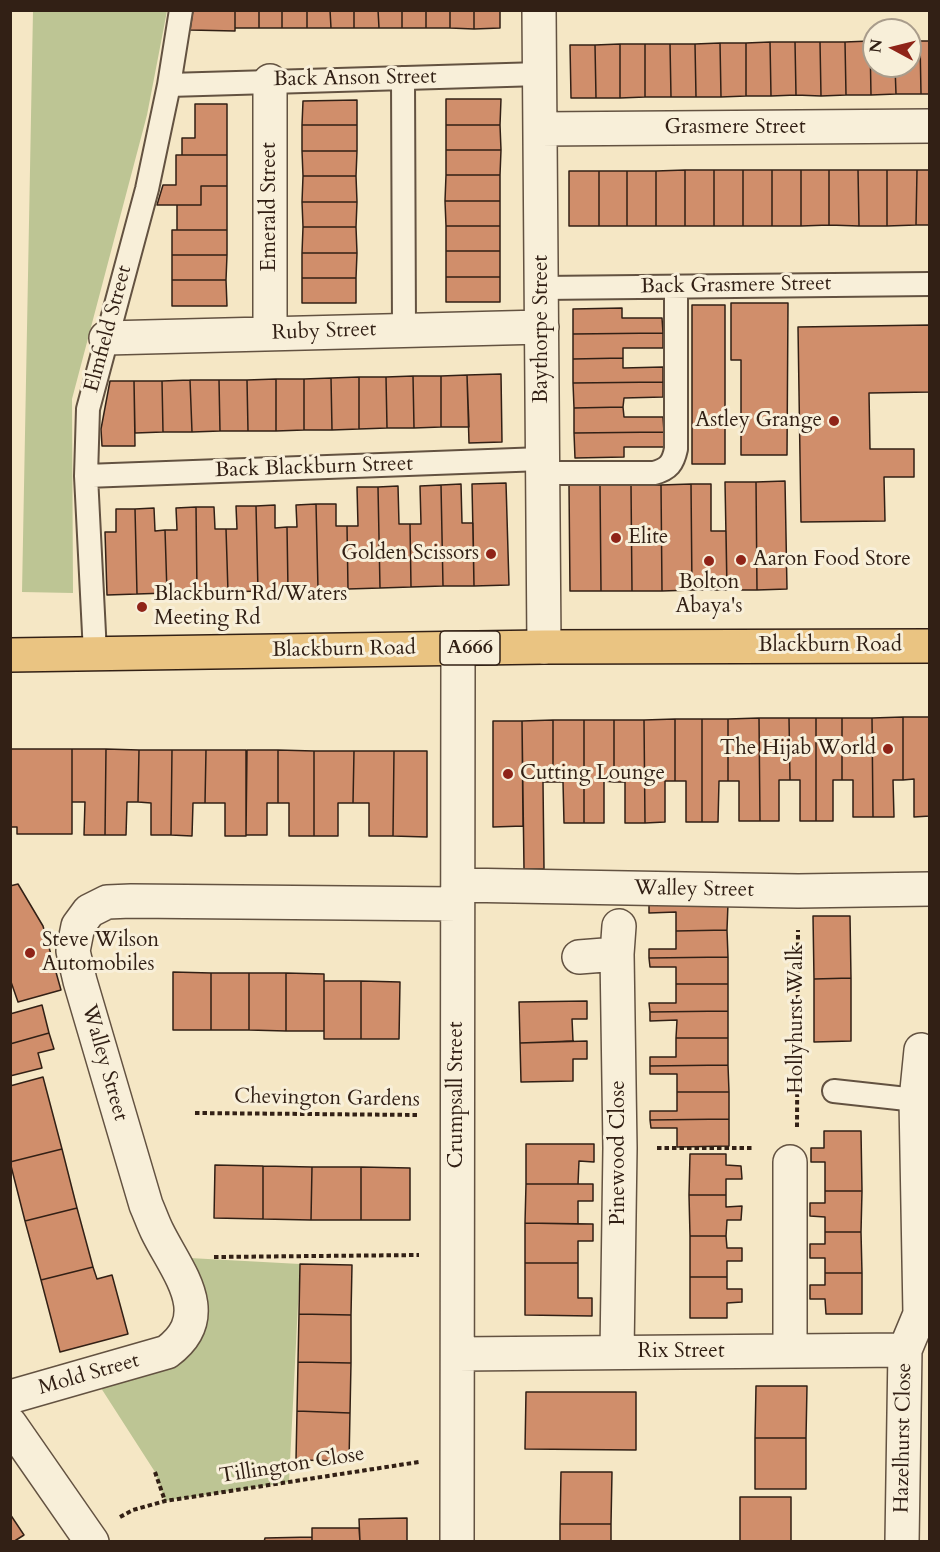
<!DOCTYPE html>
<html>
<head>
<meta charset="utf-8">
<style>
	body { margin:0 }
	#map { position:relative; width:940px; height:1552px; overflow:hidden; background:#f5e7c5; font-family:Cardo,serif }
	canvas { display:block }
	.frame { position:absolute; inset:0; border:12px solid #322015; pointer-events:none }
	.north { position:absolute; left:862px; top:18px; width:60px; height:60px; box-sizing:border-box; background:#f8efd9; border:2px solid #a99c8b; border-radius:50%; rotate:277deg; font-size:16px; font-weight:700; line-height:24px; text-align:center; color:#322015 }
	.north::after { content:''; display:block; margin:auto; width:21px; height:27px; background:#8f2418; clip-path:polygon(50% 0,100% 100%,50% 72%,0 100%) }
</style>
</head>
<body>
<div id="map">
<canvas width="940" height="1552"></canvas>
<div class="frame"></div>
<div class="north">N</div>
</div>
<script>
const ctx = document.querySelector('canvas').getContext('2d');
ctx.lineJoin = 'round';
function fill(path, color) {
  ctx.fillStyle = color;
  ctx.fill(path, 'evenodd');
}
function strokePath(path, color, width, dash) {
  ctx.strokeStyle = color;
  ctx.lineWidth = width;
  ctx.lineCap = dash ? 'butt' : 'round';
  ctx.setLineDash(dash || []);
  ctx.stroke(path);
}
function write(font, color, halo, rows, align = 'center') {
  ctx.font = font + ' Cardo,serif';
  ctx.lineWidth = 6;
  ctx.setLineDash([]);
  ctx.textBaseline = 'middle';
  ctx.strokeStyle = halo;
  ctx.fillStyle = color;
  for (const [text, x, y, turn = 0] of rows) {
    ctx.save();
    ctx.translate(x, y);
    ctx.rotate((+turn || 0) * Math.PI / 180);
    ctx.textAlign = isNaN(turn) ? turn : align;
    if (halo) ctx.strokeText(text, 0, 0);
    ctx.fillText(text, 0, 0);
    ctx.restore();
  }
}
fill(new Path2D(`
	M33,11H167L147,115L72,399L73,593L22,592Z
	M171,1257L300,1264L289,1482L165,1501L155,1472L92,1374L189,1326Z`), '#bdc594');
const building = new Path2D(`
	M193,10H235V31L190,30Z
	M235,10H259V28H235Z
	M259,10H282V28H259Z
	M282,10H307V28H282Z
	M307,10H330L331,28H307Z
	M330,10H354V28H331Z
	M354,10H378L379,28H354Z
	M378,10H402V28H379Z
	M402,10H426V28H402Z
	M426,10H450V28H426Z
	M450,10H474V29L450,28Z
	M474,10H500V28L474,29Z
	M870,41L871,95H846L845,42Z
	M870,41H874V66H895L896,94L871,95Z
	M910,41H920L921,94H896L895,66H910Z
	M920,41H930V94H921Z
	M770,42L771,96H746V43Z
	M770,42H795L796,95L771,96Z
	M795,42H820L821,96L796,95Z
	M820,42H845L846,95L821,96Z
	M720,43L721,97H696L695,44Z
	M720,43H746V96L721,97Z
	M620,44V98H596L595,45Z
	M620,44H645V97L620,98Z
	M645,44H670L671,97H645Z
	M670,44H695L696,97H671Z
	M570,45H595L596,98H571Z
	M446,99H501L500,125H446Z
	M357,100V125H302L303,101Z
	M195,104H227V155H182V138H195Z
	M302,125H357V151H302Z
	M446,125H500L501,150H446Z
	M446,150H501L500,175H446Z
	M302,151H357L356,176H303Z
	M176,155H227V186H201V205H157L163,185H176Z
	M685,170H714V226H685Z
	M685,170V226H656V171Z
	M714,170H743V226H714Z
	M743,170H772V226H743Z
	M772,170H801V226H772Z
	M801,170H829V225L801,226Z
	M829,170H858L859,226L829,225Z
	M858,170H887V226H859Z
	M887,170H917L916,225L887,226Z
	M917,170H930V225H916Z
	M569,171H599V226H569Z
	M599,171H627V226H599Z
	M627,171H656V226H627Z
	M446,175H500V201H445Z
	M303,176H356L357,202H302Z
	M201,186H227V230H177V205H201Z
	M445,201H500V226H446Z
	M302,202H357L356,227H303Z
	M446,226H500V251H446Z
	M303,227H356L357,253H302Z
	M172,230H227V255H172Z
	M446,251H500V277H446Z
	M302,253H357L356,278H302Z
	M172,255H227L226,280H172Z
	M446,277H500V302H446Z
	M302,278H356V303H302Z
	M172,280H226L227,306H172Z
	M731,303H788L787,455H741V360H731Z
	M692,305H725V464H692Z
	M622,308V318H662L663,333L573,334V309Z
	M930,325V392L869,393L870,449H914V477H884L885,521L801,522L798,327Z
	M663,333V348H623V358L573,359V334Z
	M623,358V368L663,367V382L573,383V359Z
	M501,374L502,442L469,443L467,375Z
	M467,375L469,427H441V376Z
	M413,376H441V427L414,428Z
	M413,376L414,428H387L386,377Z
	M359,377H386L387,428L359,429Z
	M359,377V429L332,430L331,378Z
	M331,378L332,430H304V379Z
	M276,379H304V430L276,431Z
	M276,379V431H248L247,380Z
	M190,380H219L220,431L192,432Z
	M190,380L192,432H163L162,381Z
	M219,380H247L248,431H220Z
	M110,381H134L135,446H102L101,429Z
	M134,381H162L163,432L135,433Z
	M663,382V397L624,398L623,407L574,408L573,383Z
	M623,407L624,417H663L664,432L574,433V408Z
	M664,432V447H624V457L575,458L574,433Z
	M785,481L787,589L757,590L756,482Z
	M725,482H756L757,590H727Z
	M506,483L509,585L474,586L472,484Z
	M461,484L462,523H473L474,586H443L441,485Z
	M691,484H711V531H726L727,590H692Z
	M691,484L692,590L662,591L661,485Z
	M441,485L443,586L411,587L410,524H421L420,486Z
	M569,485H600L601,591H570Z
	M600,485H631L632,591H601Z
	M631,485H661L662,591H632Z
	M398,486L399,524H410L411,587L380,588L378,487Z
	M357,487H378L380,588L348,589L347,526H358Z
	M316,504H336V526H347L348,589H318Z
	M316,504L318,589L288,590L287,527H297L296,505Z
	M275,505V528L287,527L288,590L258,591L256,506Z
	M236,506H256L258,591L228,592L226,529H237Z
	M196,507L197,592L167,593L165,530H177L176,508Z
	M196,507H214L215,529H226L228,592H197Z
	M154,508L155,531L165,530L167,593L137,594L135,509Z
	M116,509H135L137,594L107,595L105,532H116Z
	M903,717H930V816L914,817V779L903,780Z
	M903,717V780H893L894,817H873L872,718Z
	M759,718H789L790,780H779V821H760Z
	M759,718L760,821H739V781H728V719Z
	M789,718H816V821H800V780H790Z
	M816,718H842V780H833V821H816Z
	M842,718H872L873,817H853V780H842Z
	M675,719H702V822H686V781H675Z
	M675,719V781H665V822L645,823L644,720Z
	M702,719H728V781H719L718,822H702Z
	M553,720H584V823H564L563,782H553Z
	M553,720V782H543L544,869H524L522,721Z
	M584,720H614V782L604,781V823H584Z
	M614,720H644L645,823H625V782H614Z
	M493,721H522L523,826L493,827Z
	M10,749H72V834H17V827H11Z
	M72,749H106L105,835H84L85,802H72Z
	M106,749L139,750L138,802H127L126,835H105Z
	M139,750H172L171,835H151V803L138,802Z
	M172,750H206L205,803H193L192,836L171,835Z
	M206,750H246V836H225V803H205Z
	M247,750H278V803H267V835H246Z
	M278,750L314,751V836H289V803H278Z
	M314,751H354L353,803H338V836H314Z
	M354,751H394L393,836H369V803H353Z
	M394,751H427V837L393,836Z
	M18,884L43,926L61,990L18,1002L10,979V886Z
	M728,903L727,930L676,931V912L649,913V904Z
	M813,916H850L851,978L814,979Z
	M727,930L728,957L649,958V949H676V931Z
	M728,957V984H676V967H650L649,958Z
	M173,972L211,973V1030H173Z
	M211,973H249V1030H211Z
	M249,973H286V1031L249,1030Z
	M286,973L324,974V1031H286Z
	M851,978V1041L814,1042V979Z
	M324,981H361V1039H324Z
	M361,981L400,982L399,1039H361Z
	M676,984H728V1011L650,1012L649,1003H676Z
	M587,1001V1019H572L573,1041L520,1043L519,1002Z
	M42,1005L49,1033L10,1044V1014Z
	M728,1011V1038H676L677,1020L650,1021V1012Z
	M49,1033L54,1049L38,1053L42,1068L10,1076V1044Z
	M676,1038H728V1065L650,1066V1057H676Z
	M587,1041V1059H573V1081L521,1082L520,1043Z
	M728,1065L729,1092H677V1074H650V1066Z
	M43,1077L62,1149L10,1162V1086Z
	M677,1092H729V1119L650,1120V1111H677Z
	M729,1119V1146L677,1147V1128H651L650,1120Z
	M824,1131H861L862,1191H825V1162H811V1148H824Z
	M526,1144H594V1162L579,1161L578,1184H526Z
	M62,1149L77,1208L25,1221L10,1162Z
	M690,1154H726V1165L741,1166L742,1179H726V1195H689Z
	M215,1165L263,1166V1219L214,1218Z
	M263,1166L312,1167L311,1220L263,1219Z
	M312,1167H361V1220H311Z
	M361,1167L410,1168V1220H361Z
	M526,1184H593V1201H578V1224L525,1223Z
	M825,1191H862L861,1232H825V1217L810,1216V1203H825Z
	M689,1195H726V1207L742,1206L741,1220H727L726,1236H690Z
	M77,1208L93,1267L41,1280L25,1221Z
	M525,1223L593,1224V1241H578V1263H525Z
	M825,1232H861L862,1273H825V1258H810V1244H825Z
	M690,1236H726L727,1248H742V1261H727V1277H690Z
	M525,1263H578V1298H592V1316L525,1315Z
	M300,1264L352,1265L351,1315L299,1314Z
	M93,1267L97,1279L112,1275L128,1334L60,1352L41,1280Z
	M825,1273H862V1314H826L825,1299H810V1285H825Z
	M690,1277H727V1289H742V1302L727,1303V1318H690Z
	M299,1314L351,1315V1363L298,1362Z
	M298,1362L351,1363L350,1413L297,1411Z
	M756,1386H807L806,1438H755Z
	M526,1392H636V1450L525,1449Z
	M297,1411L350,1413L349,1461L296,1460Z
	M755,1438H806V1489H755Z
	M561,1472H612L611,1524H560Z
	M740,1497H791V1542H740Z
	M10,1514L24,1535L13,1542H10Z
	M407,1518V1542H360L359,1519Z
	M560,1524H611V1542H560Z
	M312,1528H359L360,1542H312Z
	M312,1537V1542H264L265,1538Z`);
fill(building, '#d08e6b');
strokePath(building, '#322015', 1.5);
const lane = new Path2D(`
	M403,78L404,330
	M169,85L540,74
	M542,288L930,284
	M543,473H654C669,469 673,463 676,449V286
	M86,476L542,459
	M95,653L86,476L88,409L147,189L169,85L181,10
	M834,1091L916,1100`);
const street = new Path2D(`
	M539,10L544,647
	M270,81V334
	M540,129L930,126
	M106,338L542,327
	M458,885L798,891L930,889
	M579,957L617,954
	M790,1162V1351
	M617,1352L620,1148L617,954L619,926
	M458,1354L905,1350
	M10,1397L167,1352C217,1315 177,1272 157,1231C153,1223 150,1214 146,1205L80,981L73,951L78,926L89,911L107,902L131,901L457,904
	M10,1424L92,1542
	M457,1542L458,649
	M902,1542L905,1350L920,1314L916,1100L921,1050`);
const highway = new Path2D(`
	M10,655L544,647L930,646`);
strokePath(lane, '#635241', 26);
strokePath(street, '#635241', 36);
strokePath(highway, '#322015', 36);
strokePath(new Path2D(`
	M195,1113L419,1115
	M797,1127L798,930
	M657,1148H754
	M214,1257L419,1255
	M155,1472L165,1501
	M120,1517L133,1510L165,1501L419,1462`), '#322015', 4, [4.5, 3]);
strokePath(lane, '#f8efd9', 22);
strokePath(street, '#f8efd9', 33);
strokePath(highway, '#eac482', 33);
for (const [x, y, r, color] of [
	[834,421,6,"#8f2418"],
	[616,538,6,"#8f2418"],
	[491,554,6,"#8f2418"],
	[741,560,6,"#8f2418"],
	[709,561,6,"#8f2418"],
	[142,607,6,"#8f2418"],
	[888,749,6,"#8f2418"],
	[508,774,6,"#8f2418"],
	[30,953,6,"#8f2418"]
]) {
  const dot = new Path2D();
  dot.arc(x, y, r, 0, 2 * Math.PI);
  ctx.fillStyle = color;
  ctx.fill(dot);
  strokePath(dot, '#f8efd9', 2);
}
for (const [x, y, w] of [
	[470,648,60]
]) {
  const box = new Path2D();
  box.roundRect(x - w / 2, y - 17, w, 34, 4.5);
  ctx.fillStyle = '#f8efd9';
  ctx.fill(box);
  strokePath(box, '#322015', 1.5);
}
write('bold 20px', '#322015', null, [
	["A666",470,648]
]);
write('21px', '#322015', '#f8efd9', [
	["Back Anson Street",355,79,-1],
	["Grasmere Street",735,128],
	["Emerald Street",270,207,-90],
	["Back Grasmere Street",736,286,-1],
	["Elmfield Street",109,329,-75],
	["Baythorpe Street",542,329,-90],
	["Ruby Street",324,332,-2],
	["Back Blackburn Street",314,468,-2],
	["Blackburn Road",830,646],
	["Blackburn Road",344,650,-1],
	["Walley Street",694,890,1],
	["Hollyhurst Walk",797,1019,-90],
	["Walley Street",104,1063,74],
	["Crumpsall Street",457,1095,-90],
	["Chevington Gardens",327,1099,1],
	["Pinewood Close",619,1153,-90],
	["Rix Street",681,1352],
	["Mold Street",89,1375,-16],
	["Hazelhurst Close",904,1438,-89],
	["Tillington Close",292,1466,-9]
]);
write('21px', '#322015', '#f8efd9', [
	["Astley Grange",822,421,"right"],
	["Elite",628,538],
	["Golden Scissors",479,554,"right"],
	["Aaron Food Store",753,560],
	["Bolton",709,583,"center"],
	["Abaya's",709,607,"center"],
	["Blackburn Rd/Waters",154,595],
	["Meeting Rd",154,619],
	["The Hijab World",876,749,"right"],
	["Cutting Lounge",520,774],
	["Steve Wilson",42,941],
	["Automobiles",42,965]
], 'left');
</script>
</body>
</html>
